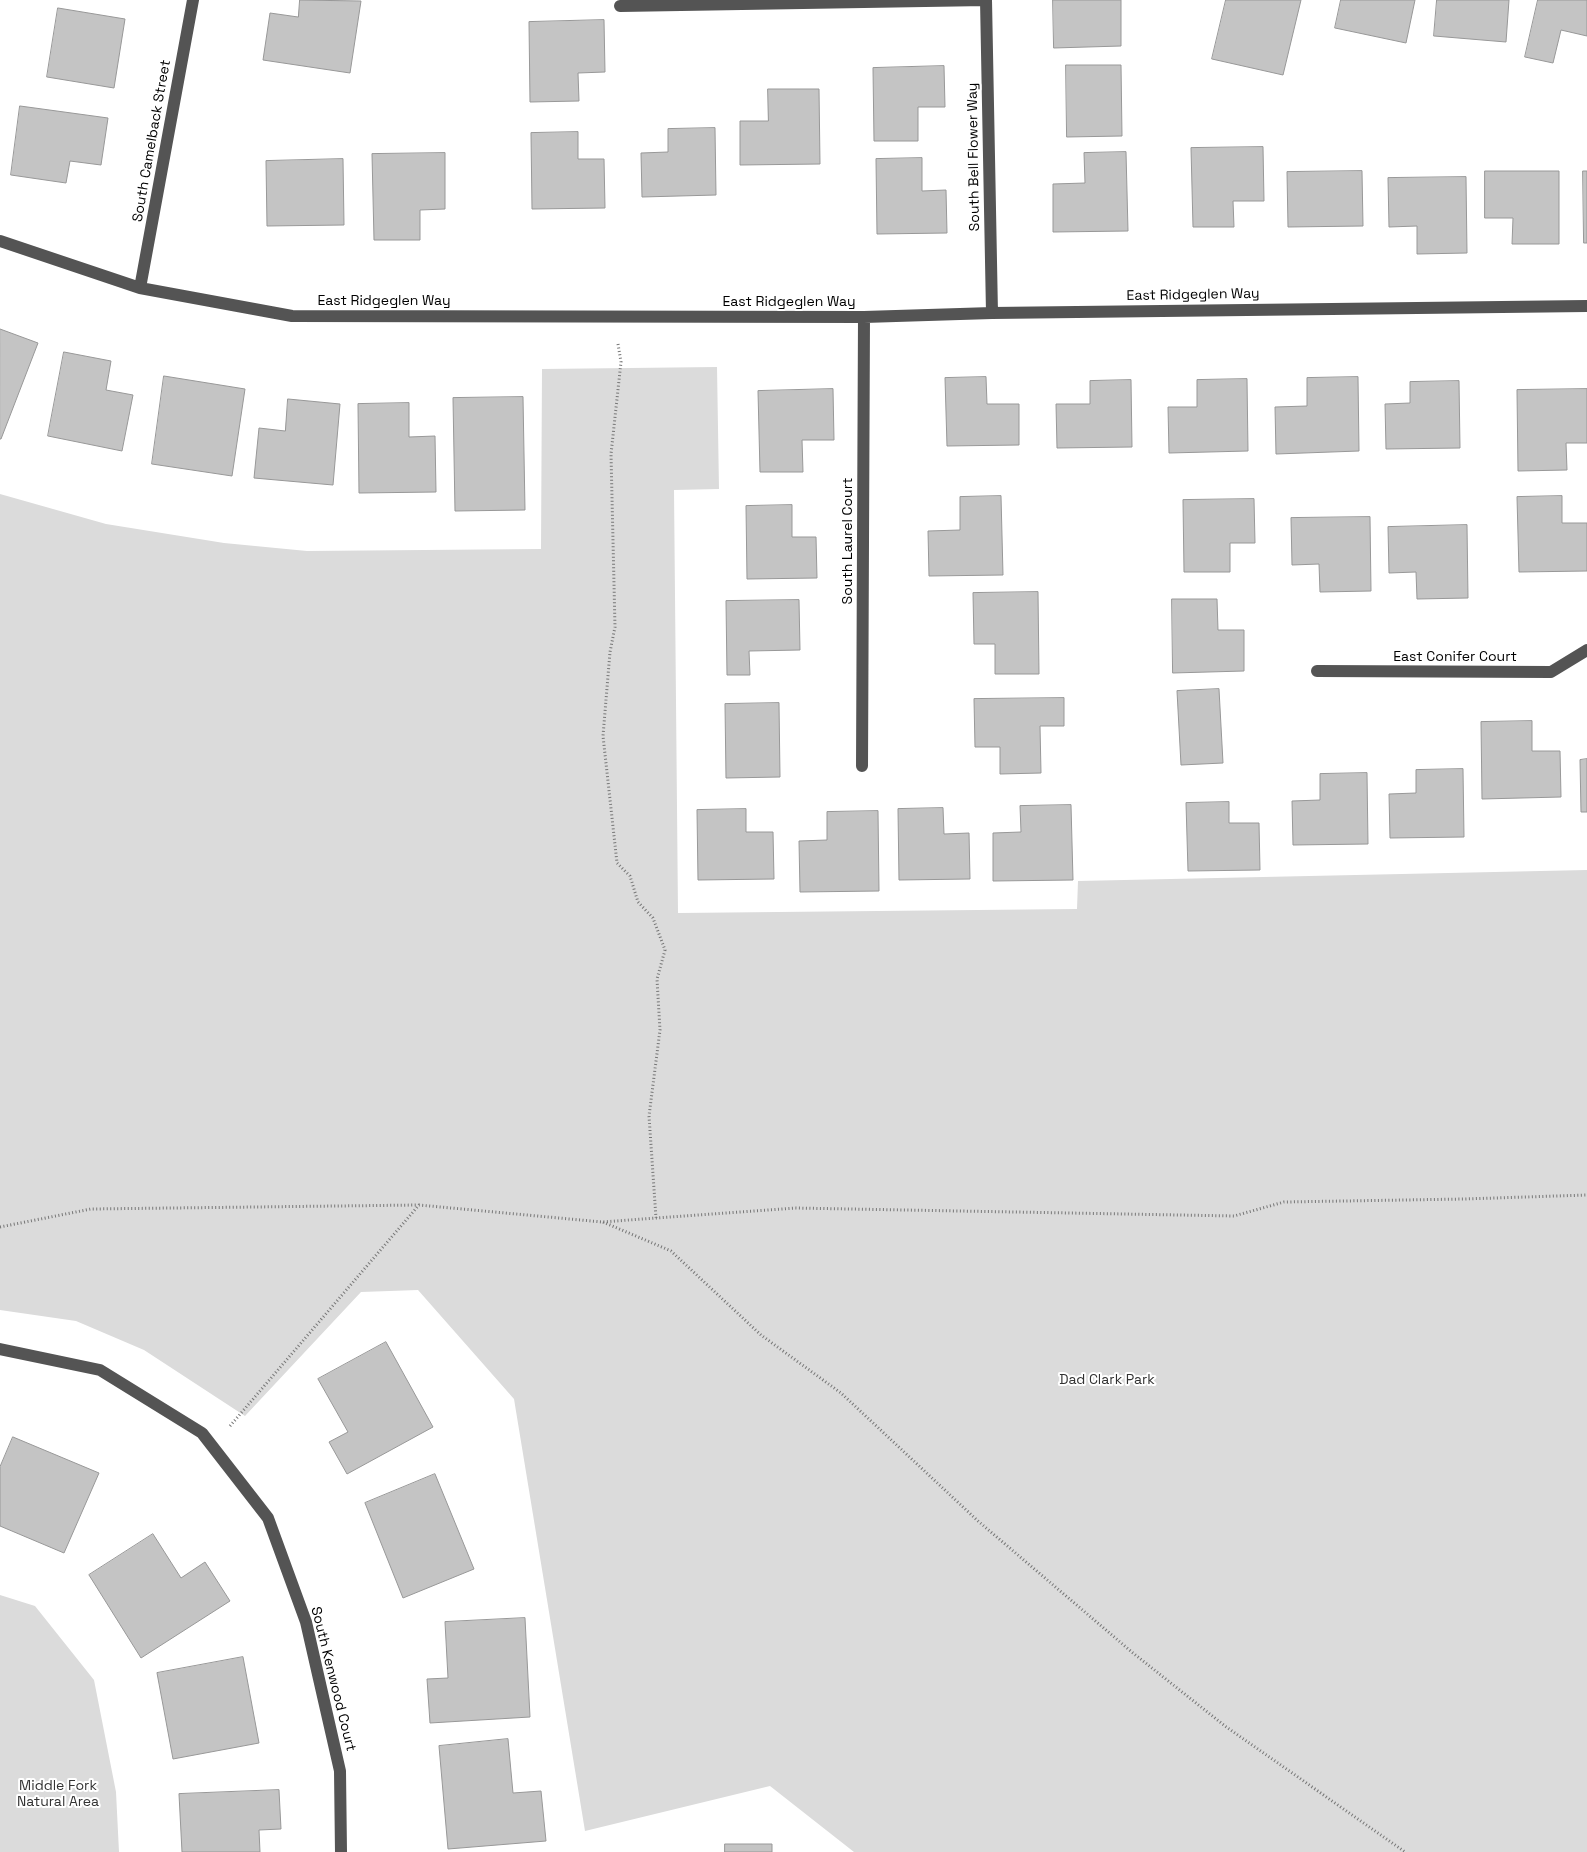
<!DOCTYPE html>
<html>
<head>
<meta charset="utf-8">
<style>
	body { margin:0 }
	canvas { display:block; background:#fff }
</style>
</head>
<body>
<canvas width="1587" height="1852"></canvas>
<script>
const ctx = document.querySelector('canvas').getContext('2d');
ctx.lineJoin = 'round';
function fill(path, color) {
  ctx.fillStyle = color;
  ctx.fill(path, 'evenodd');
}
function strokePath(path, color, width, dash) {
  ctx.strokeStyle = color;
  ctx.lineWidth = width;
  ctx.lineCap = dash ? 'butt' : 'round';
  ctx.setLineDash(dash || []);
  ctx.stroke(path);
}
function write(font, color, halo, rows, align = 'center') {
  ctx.font = font + ' "Space Grotesk",sans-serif';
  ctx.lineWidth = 4;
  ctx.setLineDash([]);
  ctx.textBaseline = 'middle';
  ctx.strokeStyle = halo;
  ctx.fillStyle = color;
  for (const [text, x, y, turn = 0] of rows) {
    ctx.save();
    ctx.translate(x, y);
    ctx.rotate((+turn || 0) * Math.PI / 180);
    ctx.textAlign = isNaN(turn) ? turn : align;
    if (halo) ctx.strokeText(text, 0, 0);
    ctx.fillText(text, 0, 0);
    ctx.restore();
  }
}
fill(new Path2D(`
	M717,367L719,489L674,490L678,913L1077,909L1078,881L1587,870V1852H854L770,1786L585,1831L514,1399L418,1290L361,1292L245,1416L144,1350L76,1321L0,1310V494L106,524L224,543L307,551L541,549L542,369Z
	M0,1595L35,1606L94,1680L116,1792L119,1852H0Z`), '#dbdbdb');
const building = new Path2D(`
	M300,0L361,1L350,73L263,60L270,13L298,17Z
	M1053,0H1121V46L1054,48Z
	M1226,0H1301L1283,75L1212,59Z
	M1341,0H1415L1406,43L1335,28Z
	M1437,0H1509L1506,42L1434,36Z
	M1538,0H1587V36L1561,30L1553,63L1525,57Z
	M58,8L125,19L114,88L47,77Z
	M604,20L605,72L578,73L579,101L530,102L529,22Z
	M1066,65H1121L1122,136L1067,137Z
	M944,66L945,107H918V141H874L873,68Z
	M768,89H819L820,164L740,165V121H768Z
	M20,106L108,118L101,165L70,161L66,183L11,175Z
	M715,128L716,195L642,197L641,153L668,152V129Z
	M578,132V159H604L605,208L532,209L531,133Z
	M1263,147L1264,201H1233L1234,227H1193L1191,148Z
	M1126,152L1128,231L1053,232V184L1085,183L1084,153Z
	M445,153V209L420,210V240H374L372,154Z
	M922,158V191L946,190L947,233L877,234L876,159Z
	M343,159L344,225L267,226L266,161Z
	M1362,171L1363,226L1288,227L1287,172Z
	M1485,171H1559V244H1512L1513,218H1485Z
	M1583,171H1587V243H1584Z
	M1466,177L1467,253L1417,254V226L1389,227L1388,178Z
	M0,329L38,343L1,439H0Z
	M64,352L111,361L106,390L133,395L122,451L48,436Z
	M164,376L245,389L232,476L152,464Z
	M986,377L987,404H1019V445L947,446L945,378Z
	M1358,377L1359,451L1276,454L1275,407L1307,406V378Z
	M1247,379L1248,451L1169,453L1168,407H1197V380Z
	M1131,380L1132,447L1057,448L1056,404H1090V381Z
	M1459,381L1460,448L1386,449L1385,404L1410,403V382Z
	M833,389L834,440H802L803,472H760L758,391Z
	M1587,389V443H1566L1567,470L1518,471L1517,390Z
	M523,397L525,510L455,511L453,398Z
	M288,399L340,404L333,485L254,478L259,428L285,431Z
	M409,403V437L435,436L436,492L359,493L358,404Z
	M1001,496L1003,575L929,576L928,531L960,530V497Z
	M1562,496V523H1587V571L1519,572L1517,497Z
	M1254,499L1255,543H1230V572H1184L1183,500Z
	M792,505V537H816L817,578L747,579L746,506Z
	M1370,517L1371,591L1320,592L1319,564L1292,565L1291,518Z
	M1467,525L1468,598L1417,599L1416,572L1389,573L1388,527Z
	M1038,592L1039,674H995V644H974L973,593Z
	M1172,599H1217L1218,630H1244V671L1173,673Z
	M799,600L800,650L749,651L750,675H727L726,601Z
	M1219,689L1223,763L1181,765L1177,691Z
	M1064,698V726H1040L1041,773L1000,774V747H975L974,699Z
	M779,703L780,777L726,778L725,704Z
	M1532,721V751H1560L1561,797L1482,799L1481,722Z
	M1587,759V812H1581L1580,760Z
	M1463,769L1464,837L1390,838L1389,794L1416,793V770Z
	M1367,773L1368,844L1293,845L1292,801L1320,800V774Z
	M1229,802V823H1259L1260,870L1188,871L1186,803Z
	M1071,805L1073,880L993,881V833L1021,832L1020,806Z
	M943,808L944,834L969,833L970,879L899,880L898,809Z
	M746,809V832H773L774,879L698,880L697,810Z
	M878,811L879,891L800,892L799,841L827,840V812Z
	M386,1342L433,1427L347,1474L329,1442L348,1432L318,1379Z
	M13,1437L99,1473L64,1553L0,1526V1467Z
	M435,1474L474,1569L403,1598L365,1503Z
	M153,1534L181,1578L205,1562L230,1601L141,1658L89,1575Z
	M525,1618L530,1717L430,1723L427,1679L448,1678L445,1622Z
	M243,1657L259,1743L173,1759L157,1673Z
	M508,1739L513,1793L541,1791L546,1841L448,1849L439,1746Z
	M279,1790L281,1829L259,1830L260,1852H182L179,1794Z
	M725,1844H772V1852H725Z`);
fill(building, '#c4c4c4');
strokePath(building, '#989898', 1);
strokePath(new Path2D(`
	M618,344L621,362L611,454L615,627L610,652L603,736L617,863L630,876L638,902L653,918L665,950L657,979L660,1030L649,1116L656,1218
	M603,1222L671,1251L761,1335L841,1393L978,1521L1133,1653L1225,1726L1405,1852
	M0,1227L91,1209L418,1205
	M230,1426L419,1205L602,1222L795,1208L1234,1216L1284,1202L1464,1199L1587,1195`), '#767676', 3, [1, 2.5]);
strokePath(new Path2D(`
	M986,0L992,313
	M620,6L986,0
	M0,241L140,288L292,316L864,317L992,313L1587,306
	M140,288L193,0
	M1317,671L1551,672L1587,650
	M862,766L864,317
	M0,1349L100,1370L202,1433L268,1518L306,1622L340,1771L341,1852`), '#545454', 12);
write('14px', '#000', '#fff', [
	["South Camelback Street",152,141,-80],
	["South Bell Flower Way",974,157,-91],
	["East Ridgeglen Way",1193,295,-1],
	["East Ridgeglen Way",384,301],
	["East Ridgeglen Way",789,302],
	["South Laurel Court",848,541,-90],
	["East Conifer Court",1455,657],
	["South Kenwood Court",333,1679,76]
]);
write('14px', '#323232', '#fff', [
	["Dad Clark Park",1107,1380],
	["Middle Fork",58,1786],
	["Natural Area",58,1802]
]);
</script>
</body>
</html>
